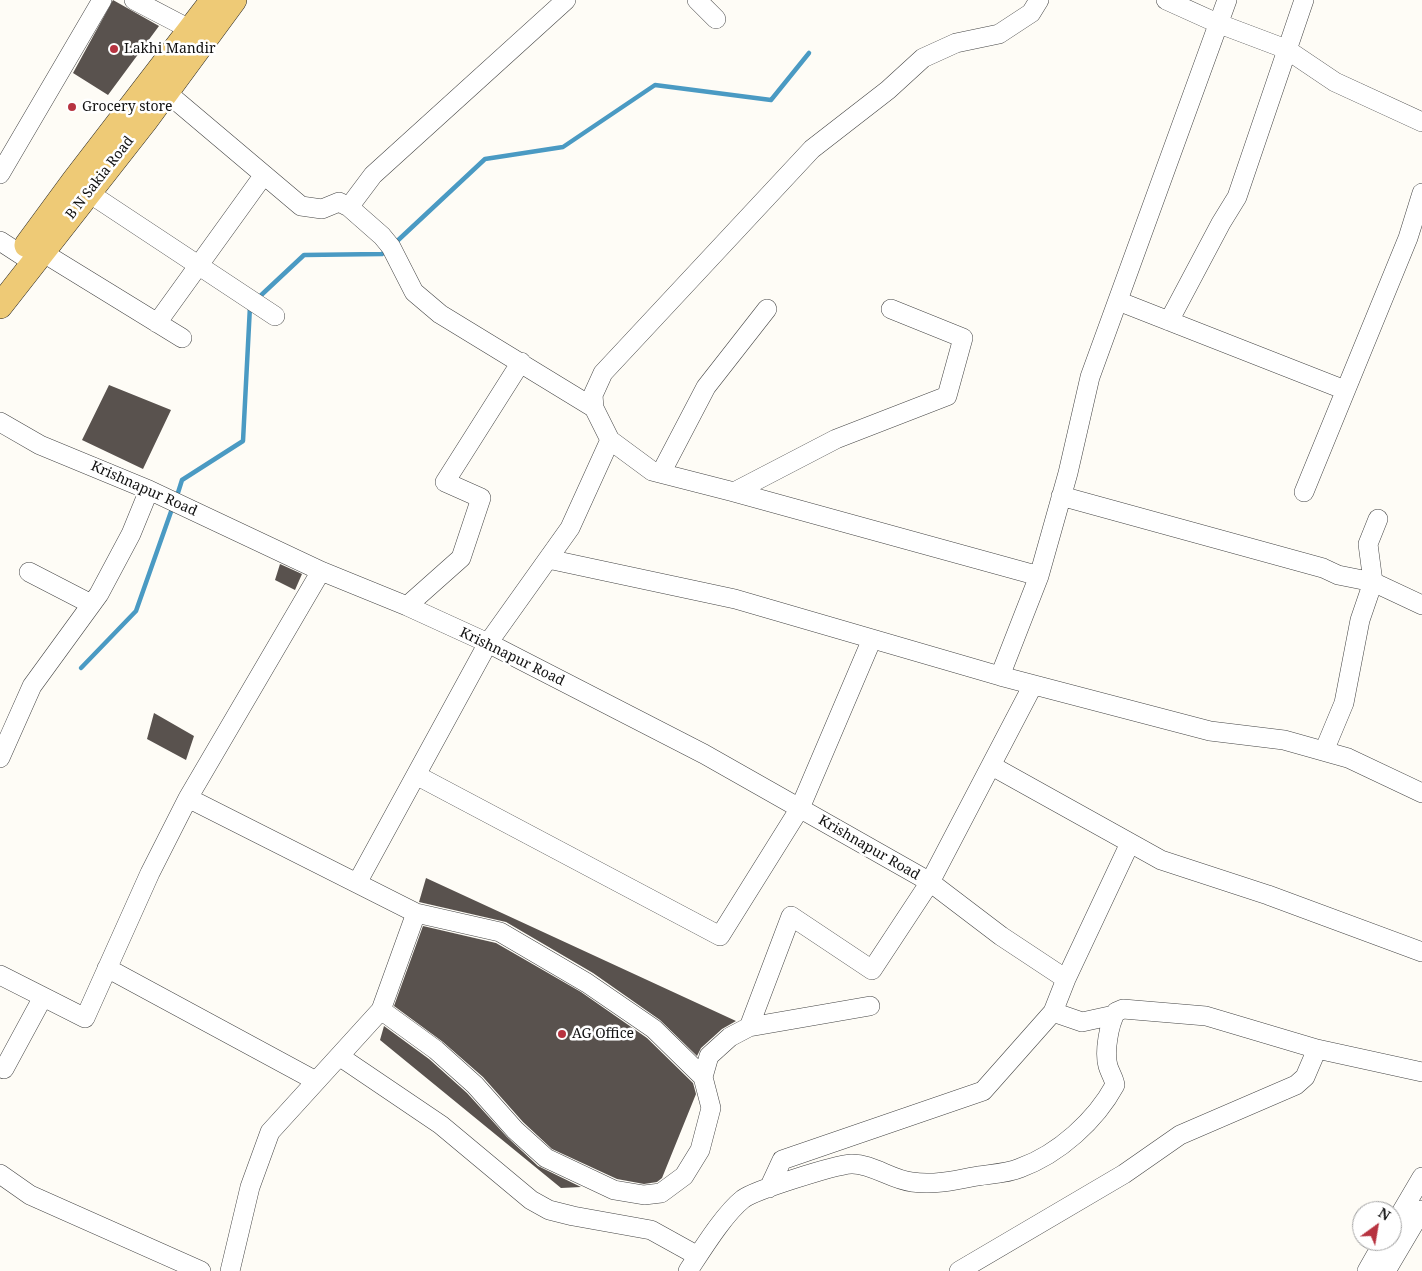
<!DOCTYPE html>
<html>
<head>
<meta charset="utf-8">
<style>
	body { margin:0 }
	#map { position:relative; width:1422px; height:1271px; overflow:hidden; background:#fefcf6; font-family:"Noto Serif",serif }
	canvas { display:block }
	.north { position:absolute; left:1352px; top:1201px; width:50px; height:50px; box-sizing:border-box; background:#fff; border:1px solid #a0a0a0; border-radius:50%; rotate:32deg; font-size:14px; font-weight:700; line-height:20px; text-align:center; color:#111 }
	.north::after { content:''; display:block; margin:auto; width:18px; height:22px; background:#b73340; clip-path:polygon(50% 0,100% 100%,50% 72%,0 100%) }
</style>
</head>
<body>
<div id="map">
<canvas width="1422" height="1271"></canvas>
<div class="north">N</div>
</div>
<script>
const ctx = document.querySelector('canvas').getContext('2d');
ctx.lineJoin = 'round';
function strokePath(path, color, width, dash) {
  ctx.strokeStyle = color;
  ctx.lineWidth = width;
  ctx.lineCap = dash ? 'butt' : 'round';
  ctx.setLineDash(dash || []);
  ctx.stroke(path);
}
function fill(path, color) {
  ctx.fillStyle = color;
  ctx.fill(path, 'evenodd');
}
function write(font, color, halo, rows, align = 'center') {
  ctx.font = font + ' "Noto Serif",serif';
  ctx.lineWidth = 5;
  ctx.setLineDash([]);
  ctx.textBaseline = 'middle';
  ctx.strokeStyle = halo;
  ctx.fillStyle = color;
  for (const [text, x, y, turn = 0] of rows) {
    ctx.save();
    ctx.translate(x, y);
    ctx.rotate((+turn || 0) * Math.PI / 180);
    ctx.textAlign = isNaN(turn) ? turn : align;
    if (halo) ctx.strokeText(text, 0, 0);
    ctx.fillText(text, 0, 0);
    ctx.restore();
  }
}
strokePath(new Path2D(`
	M394,244L485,159L563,147L655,85L771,100L809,53
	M257,299L304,255L382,254L388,249
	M176,499L182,480L243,441L250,306
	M81,668L136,611L173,506`), '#4a9ac3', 4.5);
fill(new Path2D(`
	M113,0L159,26L108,95L73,73Z
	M109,385L171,410L143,469L82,440Z
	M280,564L302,574L295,590L275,580Z
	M154,713L194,736L186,760L147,739Z
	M426,878L736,1021L722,1029L701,1048L697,1056L660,1020L593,973L506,922L419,902Z
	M423,926L496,943L581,992L647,1038L693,1083L696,1094L662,1178L657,1182L644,1184L617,1179L552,1149L523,1122L483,1077L443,1042L394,1006Z
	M384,1026L429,1059L467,1093L507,1137L538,1166L581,1187L561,1188L380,1040Z`), '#59524e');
const minor = new Path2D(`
	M134,0L201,35
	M697,0L716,19
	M1166,0L1217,23L1286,49L1335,82L1422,122
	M166,92L301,206L322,209L339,202L349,207L382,236L391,247L414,292L440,314L594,408
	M0,174L102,0
	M89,193L275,316
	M349,207L373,175L566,0
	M0,241L34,263
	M42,252L182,338
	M1118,301L1345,390
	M891,309L963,338L947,396L836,439L734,492L652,471L610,440L594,408L593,395L603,373L812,149L888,90L923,58L956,43L999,34L1031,13L1039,0
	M1169,321L1221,223L1237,197L1304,0
	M157,323L263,176
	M0,422L40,445L149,490L321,571L407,606L488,643L704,754L930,882L1001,936L1066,979
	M661,473L706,387L767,309
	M734,492L1039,576
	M1304,492L1408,238L1422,193
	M1061,496L1323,568L1338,575L1373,582L1360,620L1344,703L1324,751
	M1378,519L1368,544L1373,582L1422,605
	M548,559L735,599L1000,676L1210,731L1284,740L1348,758L1422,793
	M29,572L91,604
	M407,606L461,558L481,498L445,482L521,362
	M1000,676L1039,576L1068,473L1090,377L1227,0
	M0,758L32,686L99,594L131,534L149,490
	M992,766L1161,860L1268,895L1422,952
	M416,775L720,936L800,808L872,639
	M188,798L416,913L500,932L587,983L654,1029L703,1077
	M357,883L488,643L570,528L610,440
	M107,968L316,1081
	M0,975L85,1018L150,873L188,798L321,571
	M381,1010L436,1050L475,1085L515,1130L546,1158L614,1190L644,1195L661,1193L684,1176L700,1150L711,1108L703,1077L709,1056L730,1037L749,1027L791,916L872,970L930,882L1033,685
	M1053,1012L1082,1022L1114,1015
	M749,1027L870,1006
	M339,1056L441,1125L531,1200L549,1210L573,1216L651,1230L698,1256
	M4,1069L43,997
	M0,1174L30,1195L201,1271
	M769,1188L782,1160L983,1091L1053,1012L1066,979L1130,843
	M1392,1228L1422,1177
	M230,1271L250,1187L270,1132L381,1010L416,913
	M688,1271C702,1250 724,1214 743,1199C755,1190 835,1165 851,1164C871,1163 892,1180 912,1182C932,1185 953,1181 972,1177C988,1174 1006,1174 1020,1168C1059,1154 1096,1120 1115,1085C1114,1078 1110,1073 1108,1066C1104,1052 1109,1024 1116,1012L1123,1009L1206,1016L1317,1049
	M959,1271L1124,1174L1180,1135L1296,1085L1305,1077L1317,1049L1422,1072
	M1367,1271L1384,1241
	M1386,1271L1422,1210`);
const major = new Path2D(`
	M27,245L74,181L213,0
	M0,306L145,121L234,0`);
strokePath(minor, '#444', 20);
strokePath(major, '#222', 26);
strokePath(minor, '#fff', 19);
strokePath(major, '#eeca76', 25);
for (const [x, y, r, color] of [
	[114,49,5,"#b73340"],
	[72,107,5,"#b73340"],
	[562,1034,5,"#b73340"]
]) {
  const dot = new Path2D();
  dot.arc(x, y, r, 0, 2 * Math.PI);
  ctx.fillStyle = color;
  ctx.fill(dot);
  strokePath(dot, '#fff', 2);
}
write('14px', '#111', '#fff', [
	["Lakhi Mandir",124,49],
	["Grocery store",82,107],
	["AG Office",572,1034]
], 'left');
write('14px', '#111', '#fff', [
	["B N Sakia Road",100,178,-52],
	["Krishnapur Road",144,489,24],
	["Krishnapur Road",512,657,26],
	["Krishnapur Road",869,848,30]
]);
</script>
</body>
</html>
